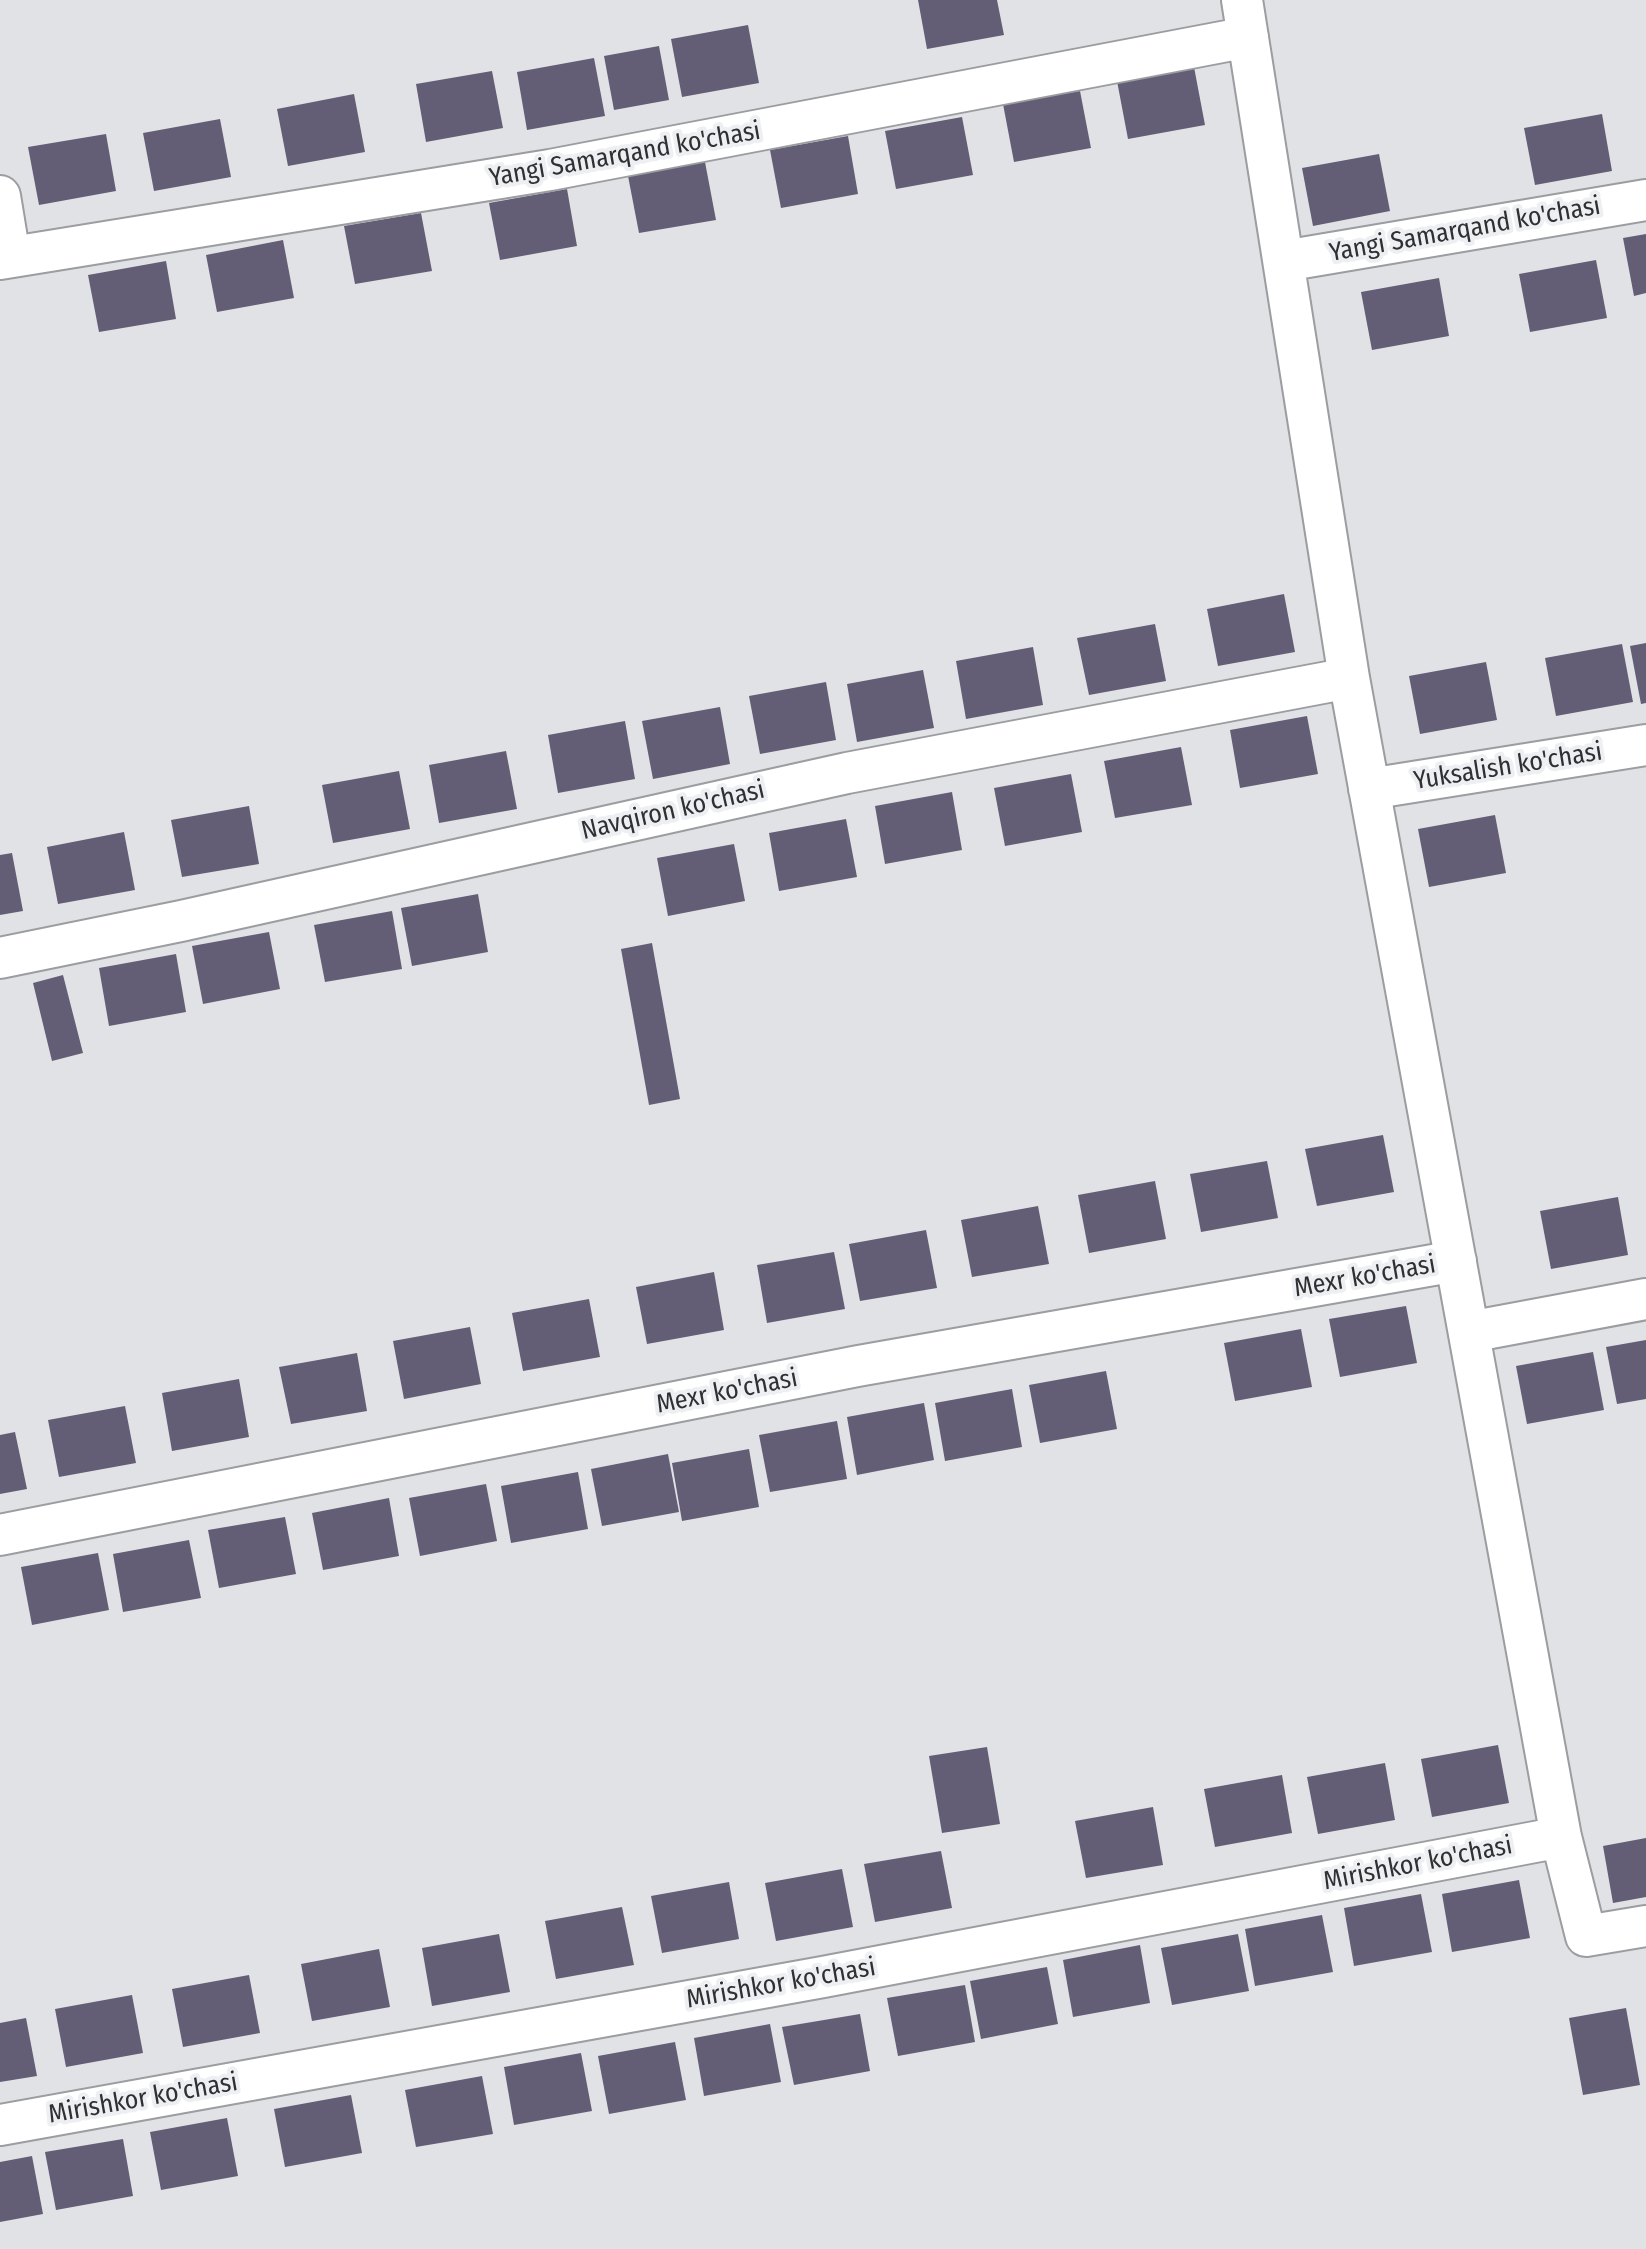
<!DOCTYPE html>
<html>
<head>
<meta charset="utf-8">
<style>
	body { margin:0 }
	canvas { display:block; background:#e0e2e6 }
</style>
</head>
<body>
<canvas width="1646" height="2249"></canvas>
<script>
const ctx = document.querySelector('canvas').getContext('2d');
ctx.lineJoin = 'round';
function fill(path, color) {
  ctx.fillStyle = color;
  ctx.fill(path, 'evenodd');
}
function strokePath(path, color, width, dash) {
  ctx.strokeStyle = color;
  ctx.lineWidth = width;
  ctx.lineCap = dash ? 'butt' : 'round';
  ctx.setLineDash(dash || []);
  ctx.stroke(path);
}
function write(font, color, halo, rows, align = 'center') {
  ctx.font = font + ' "Fira Sans Condensed",sans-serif';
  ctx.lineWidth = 8;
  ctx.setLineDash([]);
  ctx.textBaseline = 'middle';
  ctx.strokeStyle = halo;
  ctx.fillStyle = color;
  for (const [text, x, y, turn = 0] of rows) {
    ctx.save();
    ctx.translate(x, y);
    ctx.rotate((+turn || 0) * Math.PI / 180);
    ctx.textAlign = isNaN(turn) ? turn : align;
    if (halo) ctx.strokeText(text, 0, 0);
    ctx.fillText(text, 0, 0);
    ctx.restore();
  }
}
fill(new Path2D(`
	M918,0H997L1004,35L927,49Z
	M748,25L759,83L682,97L671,39Z
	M659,46L669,100L614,110L604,56Z
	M594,58L605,116L527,130L517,72Z
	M1194,67L1205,125L1128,139L1117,81Z
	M492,71L503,128L426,142L416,84Z
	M1080,91L1091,148L1014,162L1003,104Z
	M354,94L365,152L288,166L277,109Z
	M1602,114L1612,171L1535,185L1524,128Z
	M962,117L973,175L896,189L885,131Z
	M220,119L231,177L154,191L143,133Z
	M106,134L116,191L39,205L28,147Z
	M848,136L858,194L781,208L770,150Z
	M1379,154L1390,211L1313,226L1302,168Z
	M705,162L716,220L639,233L628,176Z
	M567,189L577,246L500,260L489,203Z
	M421,213L432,271L355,284L344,226Z
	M1646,234V293L1634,296L1623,238Z
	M283,240L294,298L217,312L206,255Z
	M1596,260L1607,318L1530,332L1519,274Z
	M166,261L176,319L99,332L88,275Z
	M1439,278L1449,336L1372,350L1361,292Z
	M1284,594L1295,652L1218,666L1207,609Z
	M1155,624L1166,681L1089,695L1077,638Z
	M1646,643V703L1641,704L1630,646Z
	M1622,644L1633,702L1556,716L1545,658Z
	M1033,647L1043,705L966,719L956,661Z
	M1486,662L1497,720L1420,734L1409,676Z
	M923,670L934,728L857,742L847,684Z
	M826,682L836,740L760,754L749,696Z
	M720,707L730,764L653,779L642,721Z
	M1307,716L1318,774L1240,788L1230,730Z
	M625,721L635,779L558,793L548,735Z
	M1181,747L1192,805L1115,818L1104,761Z
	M506,751L517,809L439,823L429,765Z
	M399,771L410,829L333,843L322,785Z
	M1071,774L1082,832L1005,846L994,788Z
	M952,792L962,850L885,864L875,806Z
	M249,806L259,864L182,877L171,820Z
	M1495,815L1506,873L1429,887L1418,829Z
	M846,819L857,877L779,891L769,833Z
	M124,832L135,890L58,904L47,847Z
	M734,844L745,901L668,916L657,858Z
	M12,853L23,911L0,915V855Z
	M478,894L488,952L412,966L401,908Z
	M392,911L402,969L325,982L314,925Z
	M269,932L280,989L203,1004L192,946Z
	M652,943L680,1099L649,1105L621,949Z
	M176,954L186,1012L109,1026L99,968Z
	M63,975L83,1053L52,1061L33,983Z
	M1383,1135L1394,1192L1317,1206L1305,1149Z
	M1267,1161L1278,1218L1201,1232L1190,1174Z
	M1155,1181L1166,1239L1089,1253L1078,1195Z
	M1618,1197L1628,1255L1551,1269L1540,1211Z
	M1038,1206L1049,1264L972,1277L961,1220Z
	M926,1230L937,1288L860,1301L849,1244Z
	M834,1252L845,1309L767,1323L757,1265Z
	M714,1272L724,1330L647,1344L636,1287Z
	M589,1299L600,1357L523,1371L512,1313Z
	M1406,1306L1417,1363L1340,1377L1329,1319Z
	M470,1327L481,1384L404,1399L393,1341Z
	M1301,1329L1312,1387L1235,1401L1224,1343Z
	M1646,1340V1399L1617,1404L1606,1347Z
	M1593,1352L1604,1410L1527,1424L1516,1366Z
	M357,1353L367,1411L291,1424L279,1367Z
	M1106,1371L1117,1429L1040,1443L1029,1385Z
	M239,1379L249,1437L172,1451L162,1393Z
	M1012,1389L1022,1447L945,1461L935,1403Z
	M924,1403L934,1460L857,1475L847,1417Z
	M125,1406L136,1463L59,1477L48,1420Z
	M837,1421L847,1479L770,1492L759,1435Z
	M15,1432L27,1489L0,1494V1435Z
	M749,1449L759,1507L682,1521L672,1463Z
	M668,1454L679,1512L602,1526L591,1469Z
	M578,1472L588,1529L511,1543L501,1486Z
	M486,1484L497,1541L420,1556L409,1498Z
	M389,1498L399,1556L323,1570L312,1513Z
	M285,1517L296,1574L219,1588L208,1530Z
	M189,1540L201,1598L123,1612L113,1554Z
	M98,1553L109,1610L32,1625L21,1567Z
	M1498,1745L1509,1803L1432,1817L1421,1759Z
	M987,1747L1000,1824L942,1833L929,1756Z
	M1385,1763L1395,1820L1318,1834L1307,1777Z
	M1282,1775L1292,1833L1215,1847L1204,1789Z
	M1153,1807L1163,1865L1086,1878L1075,1821Z
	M1646,1838V1897L1613,1903L1603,1846Z
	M941,1851L952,1908L875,1922L864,1864Z
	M842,1869L853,1927L776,1941L765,1883Z
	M1519,1880L1530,1938L1452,1952L1442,1894Z
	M729,1882L739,1939L662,1953L651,1896Z
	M1421,1894L1432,1952L1354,1966L1344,1908Z
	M622,1907L634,1965L556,1979L545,1921Z
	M1322,1915L1333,1972L1255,1986L1245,1929Z
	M499,1934L510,1992L432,2006L422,1948Z
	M1238,1934L1249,1991L1172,2005L1161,1948Z
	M1140,1945L1150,2003L1073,2017L1063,1960Z
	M379,1949L390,2007L312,2021L301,1964Z
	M1047,1967L1058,2024L981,2039L970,1981Z
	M249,1975L260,2033L183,2047L172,1989Z
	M965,1985L975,2042L898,2056L887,1998Z
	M132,1995L143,2053L66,2067L55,2009Z
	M1626,2008L1640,2085L1583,2095L1569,2018Z
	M860,2014L870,2071L794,2085L782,2027Z
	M26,2018L37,2076L0,2082V2023Z
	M770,2024L781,2082L704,2096L694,2038Z
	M675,2042L686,2100L609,2114L598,2056Z
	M581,2053L592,2111L514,2125L504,2067Z
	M482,2076L493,2134L416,2147L405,2090Z
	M351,2095L362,2153L285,2167L274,2109Z
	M227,2118L238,2176L161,2190L150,2132Z
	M123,2139L133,2196L56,2210L45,2152Z
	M32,2156L43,2214L0,2222V2162Z`), '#645d76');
const street = new Path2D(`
	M1242,0L1349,678L1561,1837L1586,1936L1646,1926
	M0,196L10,257
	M0,259L550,170L1248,37
	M1284,261L1646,200
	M1369,789L1646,745
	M0,958L181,921L847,773L1349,678
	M1469,1332L1646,1299
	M0,1535L858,1366L1456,1261
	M0,2125L823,1977L1561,1837`);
strokePath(street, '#9b9da0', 44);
strokePath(street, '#fff', 40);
write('26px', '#2f3031', '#edeff3', [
	["Yangi Samarqand ko'chasi",625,155,-10],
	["Yangi Samarqand ko'chasi",1465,230,-10],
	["Yuksalish ko'chasi",1508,767,-9],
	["Navqiron ko'chasi",673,811,-13],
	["Mexr ko'chasi",1365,1277,-10],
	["Mexr ko'chasi",727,1392,-11],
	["Mirishkor ko'chasi",1418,1864,-11],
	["Mirishkor ko'chasi",781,1984,-10],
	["Mirishkor ko'chasi",143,2099,-10]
]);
</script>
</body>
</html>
